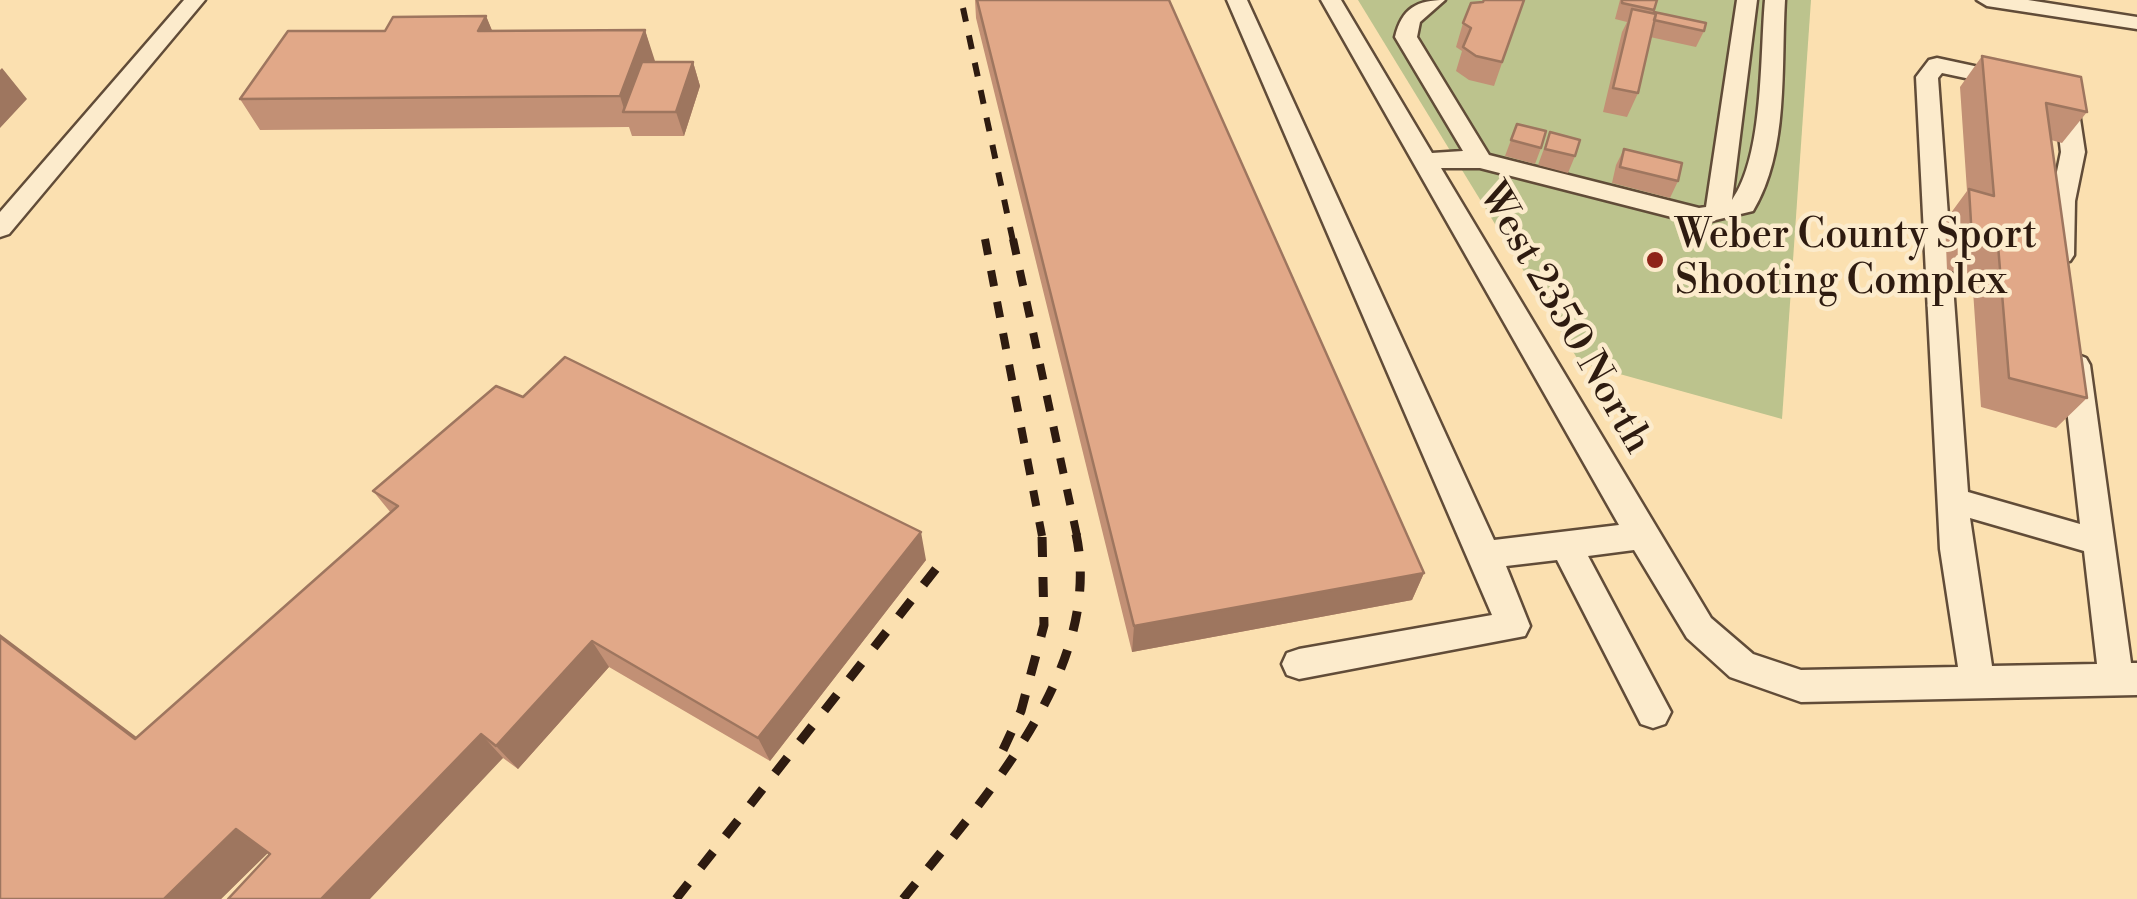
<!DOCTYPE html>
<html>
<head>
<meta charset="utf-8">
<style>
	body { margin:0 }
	canvas { display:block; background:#fbe0b0 }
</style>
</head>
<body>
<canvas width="2137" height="899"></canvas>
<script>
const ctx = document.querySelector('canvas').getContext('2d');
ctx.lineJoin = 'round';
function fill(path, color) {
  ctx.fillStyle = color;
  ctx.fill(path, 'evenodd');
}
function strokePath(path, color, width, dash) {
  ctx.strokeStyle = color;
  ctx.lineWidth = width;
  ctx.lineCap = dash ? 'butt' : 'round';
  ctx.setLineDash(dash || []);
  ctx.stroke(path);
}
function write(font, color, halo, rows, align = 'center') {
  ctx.font = font + ' "Libre Bodoni",serif';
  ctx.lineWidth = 9;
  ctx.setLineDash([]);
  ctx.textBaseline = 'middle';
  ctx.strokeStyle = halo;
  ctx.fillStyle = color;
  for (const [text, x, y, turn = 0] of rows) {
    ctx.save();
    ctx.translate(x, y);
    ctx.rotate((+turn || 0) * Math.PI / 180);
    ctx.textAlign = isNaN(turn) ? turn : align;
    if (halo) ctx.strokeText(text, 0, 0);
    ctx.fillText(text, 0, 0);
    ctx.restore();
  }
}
fill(new Path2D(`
	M1358,0H1811L1782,419L1580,363Z`), '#bcc38d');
const minor = new Path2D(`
	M184,0H205L9,234L0,237V212Z
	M1227,0H1247L1494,540L1619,525L1321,0H1341L1432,153L1463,151L1395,37C1402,8 1417,0 1445,0L1420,22L1417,37L1489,155L1699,208L1706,207L1737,0H1757L1732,200C1764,155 1760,55 1765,0H1785C1781,67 1789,151 1753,211L1699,224L1480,168H1441L1711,618L1753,654L1801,670L1958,667L1940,549L1916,77L1929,60L1937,58L2016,75L2019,80L2016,85L2008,87L1942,73L1938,78L1968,492L2080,524L2062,365L2066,358L2076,354L2086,358L2090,365L2131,663H2137V695L1801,702L1730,677L1687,638L1634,550L1588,556L1671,712L1665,724L1653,728L1641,724L1557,560L1506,566L1530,626L1525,636L1299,679L1287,675L1282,664L1287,653L1299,649L1492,615ZM1970,518L2084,551L2097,664L1992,666Z
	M1977,0H2028L2137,17V29L1987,6Z
	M2061,89L2077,99L2085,152L2075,201L2074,255L2070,261H2052L2048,255L2051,201L2061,152L2055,102L2050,96Z`);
strokePath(minor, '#614c38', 5);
fill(minor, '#fcebcc');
strokePath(new Path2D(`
	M963,8L1013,241`), '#2e1b10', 6, [14, 14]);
strokePath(new Path2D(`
	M985,239L1042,536
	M1013,239L1077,536`), '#2e1b10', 8, [16, 16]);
strokePath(new Path2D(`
	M1003,750L1021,711L1044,625L1042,534
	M676,899L939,565
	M903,899C981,802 1105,669 1076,534`), '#2e1b10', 9, [20, 20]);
fill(new Path2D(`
	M975,0H1169L1424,573L1412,600L1132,652L976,18Z
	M1524,0L1494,86L1469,80L1456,71L1462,51L1456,47L1463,23Z
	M1620,0H1657L1653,13L1704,31L1696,47L1650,37L1638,93L1627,117L1603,112L1622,32L1627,22L1615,19Z
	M486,16L492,31L645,30L654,62H693L700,86L684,136H632L629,127L260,130L240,99L385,31Z
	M1982,56L2087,112L2062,143L2051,140L2087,398L2056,428L1981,407L1972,276L1947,270L1945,221L1967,191L1960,87Z
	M1517,124L1541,148L1535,164L1505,156Z
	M1550,132L1575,156L1568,173L1538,165Z
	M1624,149L1678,181L1670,198L1612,183L1616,165Z
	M373,491L926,560L770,761L609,667L518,769L503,758L270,854L268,852L221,899H0L391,513Z`), '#c29075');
fill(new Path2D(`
	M486,16L499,47L478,31Z
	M645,30L655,61L636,112H625L620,96Z
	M693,62L700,86L684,136L676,112Z
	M2,68L27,99L0,128V70Z
	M921,532L926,560L770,761L758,738Z
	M1424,573L1412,600L1132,652L1134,626Z
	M0,634L171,763L135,739L0,637Z
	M592,641L609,667L518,769L496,746Z
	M481,734L503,758L370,899H321Z
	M236,829L270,851L221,899H164Z`), '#9e765f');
const building = new Path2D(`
	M977,0H1169L1424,573L1134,626Z
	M1484,0H1524L1502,62L1476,56L1463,47L1471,28L1463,23L1471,3L1483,2Z
	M1622,0H1657L1654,10L1622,3Z
	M1632,9L1656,14L1638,93L1613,88Z
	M1654,12L1706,23L1704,31L1654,20L1656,14Z
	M486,16L478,31L645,30L620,96L240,99L288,31H385L393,17Z
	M1982,56L2081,77L2087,112L2046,103L2087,398L2009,378L1998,245L1972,239L1969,189L1994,196Z
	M642,62H693L676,112H623Z
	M1517,124L1546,131L1541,148L1511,140Z
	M1550,132L1580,140L1575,156L1545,149Z
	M1624,149L1682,163L1678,181L1620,167Z
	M565,357L921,532L758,738L592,641L496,746L481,734L321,899H228L270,854L236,829L164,899H0V637L135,739L398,506L373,491L496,386L523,397Z`);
fill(building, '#e1a888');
strokePath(building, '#9e765f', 2.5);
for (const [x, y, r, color] of [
	[1655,260,10,"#8f2418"]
]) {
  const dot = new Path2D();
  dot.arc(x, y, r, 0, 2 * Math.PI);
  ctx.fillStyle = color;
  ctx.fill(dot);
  strokePath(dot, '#fcebcc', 4);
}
write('40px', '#2e1b10', '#fcebcc', [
	["Weber County Sport",1675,237],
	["Shooting Complex",1675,283]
], 'left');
write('40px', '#2e1b10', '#fcebcc', [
	["West 2350 North",1563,319,60]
]);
</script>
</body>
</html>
